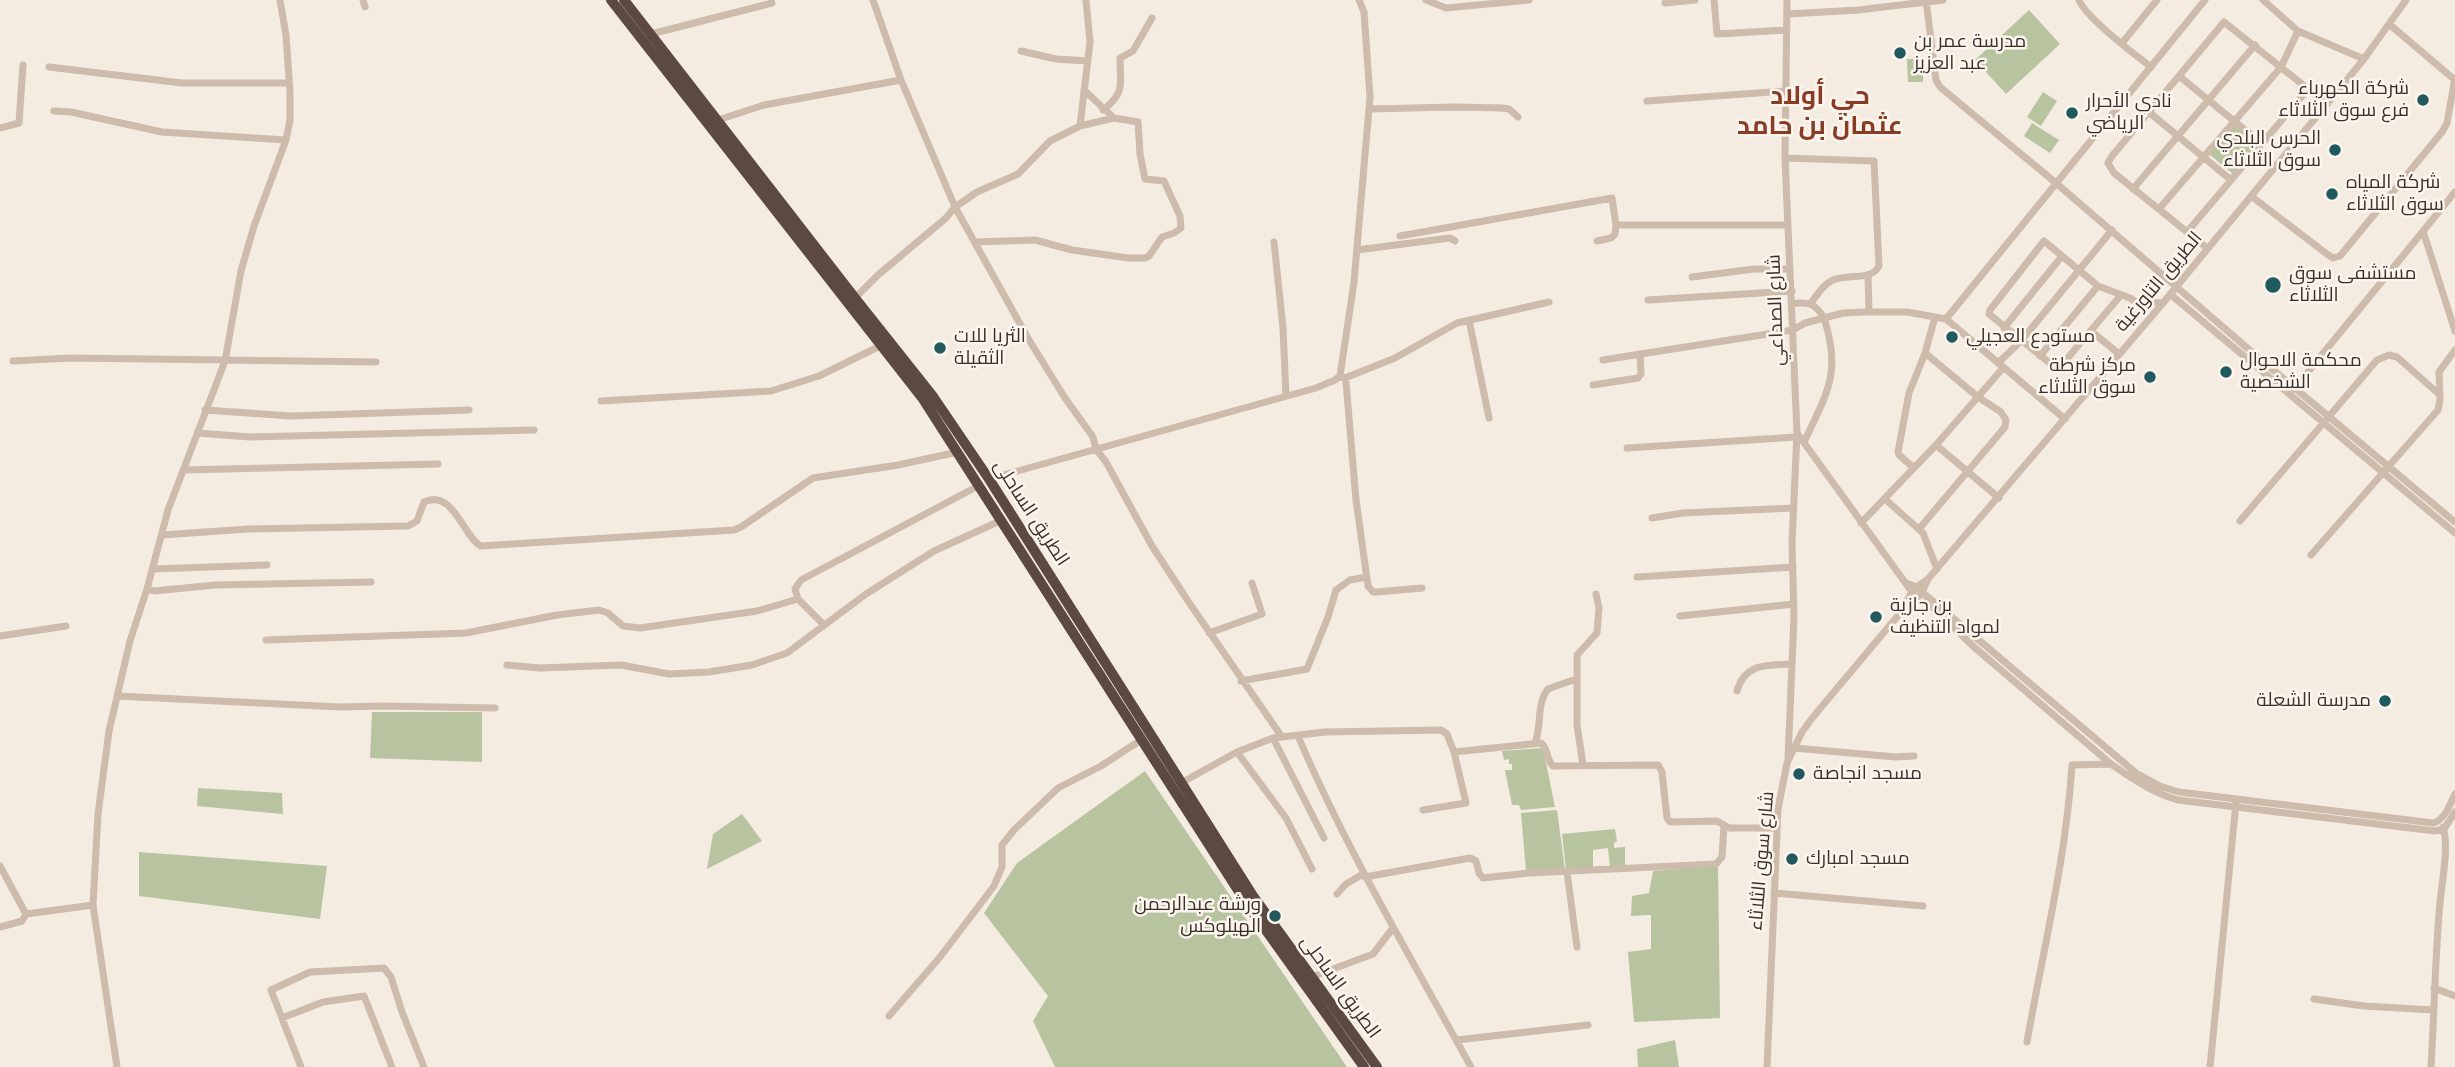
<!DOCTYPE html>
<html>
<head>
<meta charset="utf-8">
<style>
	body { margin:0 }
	canvas { display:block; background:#f4ebe1 }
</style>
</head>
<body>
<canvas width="2455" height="1067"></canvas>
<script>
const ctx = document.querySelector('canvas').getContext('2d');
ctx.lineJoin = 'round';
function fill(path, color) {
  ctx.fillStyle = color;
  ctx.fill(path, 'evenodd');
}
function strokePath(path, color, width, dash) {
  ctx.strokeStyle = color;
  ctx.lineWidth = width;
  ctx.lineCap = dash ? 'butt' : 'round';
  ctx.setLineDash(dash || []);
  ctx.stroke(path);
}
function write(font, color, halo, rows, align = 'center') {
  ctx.font = font + ' "Fira Sans",Cairo,sans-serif';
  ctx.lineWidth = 5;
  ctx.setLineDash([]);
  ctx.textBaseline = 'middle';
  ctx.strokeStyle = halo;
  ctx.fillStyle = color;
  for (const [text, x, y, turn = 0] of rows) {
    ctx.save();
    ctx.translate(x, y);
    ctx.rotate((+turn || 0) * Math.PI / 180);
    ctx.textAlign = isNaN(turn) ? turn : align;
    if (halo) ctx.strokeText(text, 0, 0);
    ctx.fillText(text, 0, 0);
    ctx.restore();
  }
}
fill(new Path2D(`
	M2029,10L2060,44L2006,94L1975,60Z
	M1907,59H1923V82H1908Z
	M2043,92L2057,101L2041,126L2027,117Z
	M2032,123L2059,140L2050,153L2024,136Z
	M2234,123L2257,143L2233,174L2209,154Z
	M372,712H482V762L370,758Z
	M1543,748L1555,807L1521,810L1519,805H1512L1505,770H1512V764H1509V759L1504,760L1502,751Z
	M1145,771L1347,1067H1055L1033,1021L1048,996L984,913L1017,863Z
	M198,788L282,793L283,814L197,806Z
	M1557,810L1565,870L1526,871L1521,813Z
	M742,814L762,841L707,869L713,834Z
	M1615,829L1617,841L1614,843V848L1625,847V866L1610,867L1608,848L1593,850V867L1566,869L1562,834Z
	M139,852L327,866L320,919L139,896Z
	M1718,866L1720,1018L1634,1022L1628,952L1651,949V915L1631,916L1632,896L1649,893L1653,871Z
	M1675,1040L1679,1067H1638L1637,1049Z`), '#b8c4a0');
strokePath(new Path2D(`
	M363,0L365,7
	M873,0L901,80L955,207L1029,340L1065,398L1093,437L1096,449L1106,462L1152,546L1190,604L1282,737
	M1426,0L1446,8L1529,0
	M1714,0L1717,34L1787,30
	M1787,0L1785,158L1797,433L1912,592L1901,612
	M1926,0L1936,80L1940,87L2056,183L2260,359L2455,522
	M2079,0C2086,18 2134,54 2151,67
	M2263,0L2298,31L2364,59
	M2406,0L2364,59L2163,303L1928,579L1922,592L2136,773L2160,786L2179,792L2433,823C2445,820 2450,804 2455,794
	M1665,3L1695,0
	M1788,14L1858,10L1943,0
	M2389,24L2455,80
	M651,34L772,3
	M2122,43L2157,0
	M1021,51L1056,59L1088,61
	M49,67L182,83H289
	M2179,76L2261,143
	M1647,101L1785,91
	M1370,109L1454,107L1502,108L1509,109L1518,117
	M1103,110C1126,92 1120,84 1120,58L1133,51L1152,18
	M54,111L71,112L162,132L286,140
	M2150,113L2231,180
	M718,120L764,105L901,80
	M1080,126L1114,118
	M0,128L19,123L23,65
	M1785,158L1874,161L1879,266C1871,282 1845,273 1831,281C1822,286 1817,295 1811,303
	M2133,189L2255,45
	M2251,196L2327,254L2333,258L2340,256L2442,132L2447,123L2455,78
	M2159,209L2281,67L2298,31
	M1616,225H1788
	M2423,231L2455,331
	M2187,232L2309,88
	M1400,236L1612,198L1616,225L1615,234L1611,238L1597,241
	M975,242L1035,240L1072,250L1128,258H1145L1149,256L1162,237L1174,233L1181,228L1180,216L1164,181L1145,179L1140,154L1138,122L1114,118L1084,90
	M1274,242L1283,328L1286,396
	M2207,248L2114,173L2108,163L2112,156L2224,22L2327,104
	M1357,250L1442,239L1450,238L1455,241
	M1868,275L1869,312
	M1692,277L1754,269H1790
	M2170,294L2455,533
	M2121,295L2060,367L2056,368L1989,314L1990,310L2044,241L2098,286L2130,298L2143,307L2150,302L2163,303
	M855,298L878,275L946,218L955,207L977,192L1018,174L1050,141L1080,126L1090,42L1086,0
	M1648,300L1792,291
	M1792,304C1808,301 1816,304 1824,318L1843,313L1862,312H1907L1946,319L2065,419
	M1946,319L2205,0
	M1469,320L1489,418
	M2004,328L2062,256
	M2091,331L2119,354
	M2040,356L2098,286
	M1603,360L1793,330L1805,323L1824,318C1842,373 1827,393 1804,442
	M13,361L70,358L376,362
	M1998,363L2021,341L2112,230
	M1340,376L1345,378L1346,382L1356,500L1368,586L1373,592H1377L1422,588
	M1345,378L1395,358L1457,323L1549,302
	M1593,385L1638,378L1641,374L1640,354
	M2294,389L2455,192
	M601,401L771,391L819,376L882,345
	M205,410L291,416L469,410
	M197,433L250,437L534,430
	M1936,445L1999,498
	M1627,448L1796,437
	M1914,468L1899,455L1898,452L1909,393L1925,353
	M183,470L438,464
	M989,479L1316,388L1335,380L1340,376L1354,282L1370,97L1364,12L1359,0
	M1885,499L1923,533L1937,569
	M1652,518L1683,513L1793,508
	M2240,521L2377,360L2389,355L2397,357L2440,395
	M1861,523L1936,445L2003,368
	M1919,529L2005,427L2006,420L2001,412L1978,397L1925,353L1935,317
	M162,535L248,529L408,526L417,521L424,502C453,488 464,538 481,546L734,530L741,527L813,478L898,465L958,452
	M2311,555L2438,410L2440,400L2439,372L2455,350
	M153,569L267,565
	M1637,577L1793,567
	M1906,583L1917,587L1920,588L1921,594L1918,597L1913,595V589L1927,580
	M147,589L154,591L215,585L371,582
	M798,599L795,589L801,580L980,485
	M1926,601L1974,647L2111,764C2133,779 2153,793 2178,800L2435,831L2444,829L2455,812
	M1680,616L1794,604
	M1209,633L1262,614L1252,583
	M0,636L66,626
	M266,640L466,633L557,615L599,610L608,613L623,626L640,628L757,611L798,599L823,624
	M507,665L540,668L621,665L669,674L709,672L752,665L787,653L866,594L934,551L1002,520
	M1241,681L1307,669L1328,617L1336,590L1350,580L1367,577
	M1737,691C1745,663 1767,665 1792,664
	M117,696L340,707L382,706L495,708
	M1298,736C1347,851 1411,958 1471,1067
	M1273,738L1324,838
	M1535,743C1542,726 1536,704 1548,689L1576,679
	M1794,748L1896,757L1914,756
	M1237,752L1286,818L1312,869
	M1788,758L1794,618L1792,543L1797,433
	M1583,765L1577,725V655L1597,633L1599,608L1596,594
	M1181,783L1237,752L1273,738L1325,732L1441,730L1447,734L1454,752L1541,743C1549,749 1546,760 1553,766L1658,765L1662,772L1667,818L1670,822L1717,821L1729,828H1777
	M1423,810L1466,803L1454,752
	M0,866L26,914
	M1567,872L1577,947
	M1365,877L1470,858L1476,861L1479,873L1483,878L1529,873L1716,864L1722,857L1724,825
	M1774,893L1923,906
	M1337,894L1346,884L1363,874
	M26,914L93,905
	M0,927L22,921L26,914
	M1312,977L1373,954L1393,928
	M2434,988L2455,996
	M2314,999L2364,1006L2433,1010
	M889,1016L940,957L994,886L1002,867V845L1014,830L1058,788L1101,766L1141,740
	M282,1018L323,1002L364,996L392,1067
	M1457,1040L1588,1025
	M2027,1042C2043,950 2066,859 2072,765L2111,764
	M117,1067L93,905L98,814L109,731L130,641L147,589L168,510L225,361L241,271L254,226L286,140L290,120V92L286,35L280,0
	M301,1067L271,990L310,972L384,968L391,977L402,1012L424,1067
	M1767,1067L1778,809L1787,763L1802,732L1813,717L1901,612L1919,596
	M2210,1067L2236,803
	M2431,1067C2434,1016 2435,965 2439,914C2440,890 2450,849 2443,827`), '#cdbbac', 7);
strokePath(new Path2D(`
	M611,0L923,399L1245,901L1364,1067
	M624,0L855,298L932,395L989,479L1253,896L1377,1067`), '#5c4a42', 10);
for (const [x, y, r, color] of [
	[1900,53,7,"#1f5a5e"],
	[2423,100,7,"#1f5a5e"],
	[2072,113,7,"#1f5a5e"],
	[2335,150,7,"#1f5a5e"],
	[2332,194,7,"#1f5a5e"],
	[2273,285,9,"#1f5a5e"],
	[1952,337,7,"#1f5a5e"],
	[940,348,7,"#1f5a5e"],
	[2226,372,7,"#1f5a5e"],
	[2150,377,7,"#1f5a5e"],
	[1876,617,7,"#1f5a5e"],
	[2385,701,7,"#1f5a5e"],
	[1799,774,7,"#1f5a5e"],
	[1792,859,7,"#1f5a5e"],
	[1275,916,7,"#1f5a5e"]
]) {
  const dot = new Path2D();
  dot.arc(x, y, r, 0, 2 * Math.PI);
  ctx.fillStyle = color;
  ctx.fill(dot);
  strokePath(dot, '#fbf5ee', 2.5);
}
write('19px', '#3b302b', '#fbf5ee', [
	["مدرسة عمر بن",1914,42],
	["عبد العزيز",1914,64],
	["شركة الكهرباء",2409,89,"right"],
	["فرع سوق الثلاثاء",2409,111,"right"],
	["نادي الأحرار",2086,102],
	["الرياضي",2086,124],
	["الحرس البلدي",2321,139,"right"],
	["سوق الثلاثاء",2321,161,"right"],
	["شركة المياه",2346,183],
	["سوق الثلاثاء",2346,205],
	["مستشفى سوق",2289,274],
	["الثلاثاء",2289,296],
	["الثريا للات",954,337],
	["الثقيلة",954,359],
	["مستودع العجيلي",1966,337],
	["محكمة الاحوال",2240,361],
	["الشخصية",2240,383],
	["مركز شرطة",2136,366,"right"],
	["سوق الثلاثاء",2136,388,"right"],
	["بن جازية",1890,606],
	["لمواد التنظيف",1890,628],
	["مدرسة الشعلة",2371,701,"right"],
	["مسجد انجاصة",1813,774],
	["مسجد امبارك",1806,859],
	["ورشة عبدالرحمن",1261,905,"right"],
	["الهيلوكس",1261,927,"right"]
], 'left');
write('19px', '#3b302b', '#fbf5ee', [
	["الطريق التاورغية",2159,282,-50],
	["شارع الصداعي",1776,310,-92],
	["الطريق الساحلى",1031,513,57],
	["شارع سوق الثلاثاء",1762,861,-85],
	["الطريق الساحلى",1340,987,54]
]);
write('bold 26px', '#8c3b22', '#fbf5ee', [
	["حي أولاد",1820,97],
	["عثمان بن حامد",1820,127]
]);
</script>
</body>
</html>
